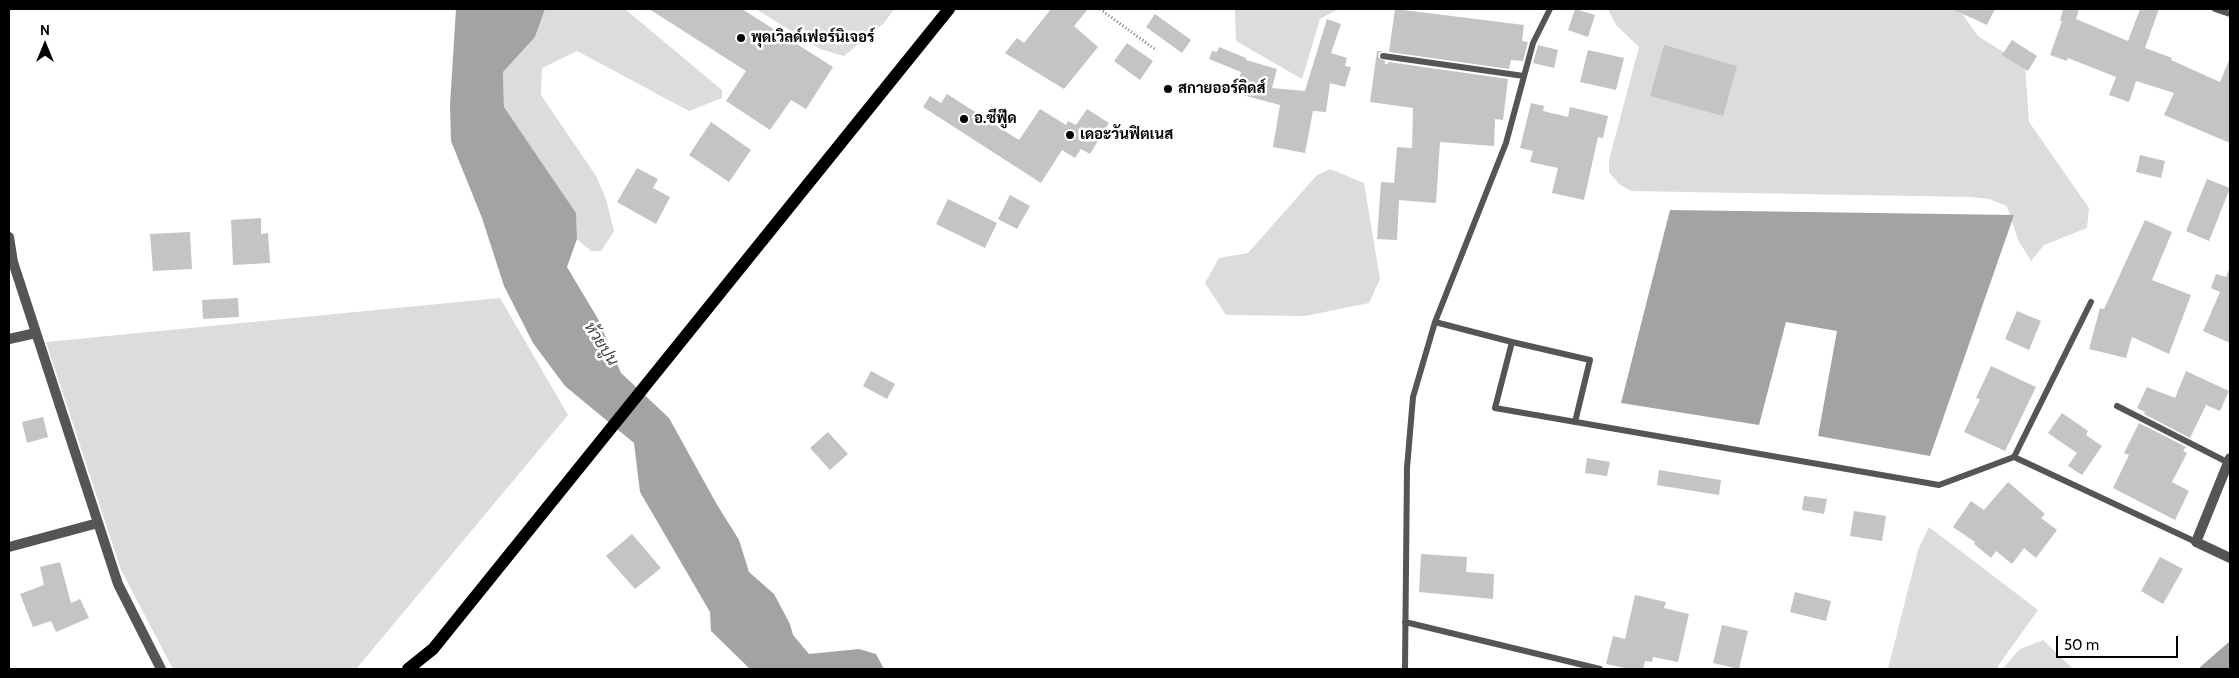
<!DOCTYPE html>
<html>
<head>
<meta charset="utf-8">
<style>
	body { margin:0 }
	#map { position:relative; width:2239px; height:678px; overflow:hidden; background:#fff; font-family:Cabin,sans-serif }
	canvas { display:block }
	.frame { position:absolute; inset:0; border:10px solid #000; pointer-events:none }
	.north { position:absolute; left:20px; top:20px; width:50px; height:50px; -webkit-text-stroke:4px #fff; paint-order:stroke; rotate:0deg; font-size:14px; font-weight:700; line-height:20px; text-align:center; color:#000 }
	.north::after { content:''; display:block; margin:auto; width:18px; height:22px; background:#000; clip-path:polygon(50% 0,100% 100%,50% 72%,0 100%) }
	.scale { position:absolute; left:2056px; top:636px; width:122px; height:22px; box-sizing:border-box; border:2px solid #000; border-top:0; padding-left:6px; font-size:15px; line-height:18px; white-space:nowrap; color:#000; -webkit-text-stroke:4px #fff; paint-order:stroke }
</style>
</head>
<body>
<div id="map">
<canvas width="2239" height="678"></canvas>
<div class="frame"></div>
<div class="north">N</div>
<div class="scale">50 m</div>
</div>
<script>
const ctx = document.querySelector('canvas').getContext('2d');
ctx.lineJoin = 'round';
function fill(path, color) {
  ctx.fillStyle = color;
  ctx.fill(path, 'evenodd');
}
function strokePath(path, color, width, dash) {
  ctx.strokeStyle = color;
  ctx.lineWidth = width;
  ctx.lineCap = dash ? 'butt' : 'round';
  ctx.setLineDash(dash || []);
  ctx.stroke(path);
}
function write(font, color, halo, rows, align = 'center') {
  ctx.font = font + ' Cabin,Sarabun,sans-serif';
  ctx.lineWidth = 5;
  ctx.setLineDash([]);
  ctx.textBaseline = 'middle';
  ctx.strokeStyle = halo;
  ctx.fillStyle = color;
  for (const [text, x, y, turn = 0] of rows) {
    ctx.save();
    ctx.translate(x, y);
    ctx.rotate((+turn || 0) * Math.PI / 180);
    ctx.textAlign = isNaN(turn) ? turn : align;
    if (halo) ctx.strokeText(text, 0, 0);
    ctx.fillText(text, 0, 0);
    ctx.restore();
  }
}
fill(new Path2D(`
	M545,9H625L722,90V98L689,111L577,51L542,68L541,95L596,176L606,199L614,231L601,251H591L577,239L576,213L504,107L503,72L535,37Z
	M756,9H894L884,23L844,56L820,49Z
	M1235,9H1338L1320,19L1302,79L1236,41Z
	M1608,9H1952L1961,12L1978,36L2025,66L2029,122L2089,208L2087,228L2044,245L2031,261L2018,240L2007,206L1989,199L1971,197L1631,191L1619,184L1609,172V160L1639,47L1616,25Z
	M1330,169L1364,183L1380,279L1369,303L1305,316L1226,315L1205,283L1219,258L1248,253L1317,175Z
	M500,298L568,415L356,669H173L121,570L46,342Z
	M1929,527L2038,610L1998,666V669H1888L1918,550Z
	M2043,640L2073,669H2002L2020,649Z`), '#dcdcdc');
fill(new Path2D(`
	M456,9H545L535,37L503,72L504,107L576,213L577,239L567,267L598,319L621,373L669,418L716,503L739,540L749,572L774,594L790,624L793,635L809,654L859,649L876,654L884,669H750L711,631L710,612L640,492L634,443L565,386L533,343L504,286L482,218L451,141L450,105Z
	M1670,210L2014,215L1930,456L1818,436L1837,331L1786,322L1759,425L1621,403Z
	M2230,641V669H2198Z`), '#a3a3a3');
fill(new Path2D(`
	M649,9H742L833,67L806,109L791,100L770,130L726,101L746,71Z
	M1051,9H1088L1074,26L1098,47L1064,89L1005,53L1017,38L1024,43Z
	M1395,9L1524,25L1522,41L1528,42L1523,61L1511,60L1509,69L1389,52Z
	M1575,9L1595,15L1588,37L1568,30Z
	M1952,9H1995L1987,25Z
	M2063,9H2079L2076,19L2128,41L2140,9H2159L2145,48L2172,58L2171,60L2220,82L2230,58V143L2164,115L2174,93L2136,81L2129,102L2109,95L2116,77L2068,58L2067,61L2050,55L2062,21H2060Z
	M1155,14L1191,40L1182,53L1146,27Z
	M1327,19L1341,24L1331,53L1347,58L1345,66L1351,67L1345,87L1330,83L1326,112L1313,111L1305,153L1273,147L1280,105L1235,93L1241,72L1209,59L1212,51L1217,52L1219,47L1246,58V60L1277,69L1272,88L1305,91Z
	M2012,40L2037,56L2028,71L2002,55Z
	M1127,43L1153,61L1140,80L1114,61Z
	M1538,45L1558,50L1554,68L1533,63Z
	M1664,45L1737,66L1723,116L1650,96Z
	M1588,50L1624,58L1616,90L1580,82Z
	M1377,51H1383L1379,53L1378,57L1385,61V64H1388V62L1508,79L1503,120L1495,119L1494,146L1440,142L1436,203L1399,200L1397,240L1377,239L1381,182L1394,183L1397,147L1412,148L1413,108L1370,102Z
	M947,94L1019,140L1040,109L1066,125L1068,121L1076,125L1087,109L1109,123L1090,154L1081,149L1075,158L1062,150L1041,183L923,107L930,96L941,103Z
	M1531,103L1544,106L1543,111L1568,117L1570,107L1608,116L1603,138L1598,137L1584,200L1552,193L1558,168L1530,162L1533,151L1520,148Z
	M711,122L751,150L729,182L689,155Z
	M2140,155L2165,161L2161,178L2136,172Z
	M637,168L658,179L653,188L670,197L656,224L617,202Z
	M2207,179L2230,188L2209,241L2186,231Z
	M1010,195L1030,206L1017,229L998,219Z
	M948,199L997,223L985,248L936,224Z
	M261,218V234L268,233L270,263L233,265L231,220Z
	M2145,220L2172,232L2152,280L2191,295L2169,354L2132,337L2126,358L2089,349L2100,308L2104,309Z
	M190,232L192,269L153,271L150,234Z
	M2230,267V343L2203,331L2220,292L2211,288L2216,274L2226,277Z
	M238,298L239,317L203,319L202,300Z
	M2017,311L2041,321L2029,350L2005,339Z
	M1991,366L2036,387L2005,451L1964,432L1980,399L1976,398Z
	M871,371L895,384L887,399L863,386Z
	M2186,371L2229,391L2220,411L2206,405L2190,438L2144,414L2145,412L2137,408L2147,387L2175,398Z
	M2062,413L2088,431L2086,435L2102,446L2082,475L2068,466L2077,453L2048,433Z
	M43,417L48,437L27,443L22,422Z
	M2139,423L2186,447L2183,451L2187,453L2172,482L2189,491L2175,520L2113,488L2129,455L2124,453Z
	M828,432L848,454L830,470L810,448Z
	M1587,458L1610,462L1607,476L1585,473Z
	M1659,470L1721,480L1719,495L1657,485Z
	M2008,482L2045,514L2041,518L2057,530L2036,558L2024,548L2012,564L1996,551L1991,558L1974,544L1975,542L1953,527L1971,501L1984,510Z
	M1804,496L1827,499L1824,514L1802,510Z
	M1854,511L1886,516L1882,541L1850,536Z
	M632,534L661,568L635,589L606,556Z
	M1421,554L1467,557L1466,572L1494,574L1493,599L1419,592Z
	M2160,557L2183,569L2163,604L2141,591Z
	M60,562L71,603L80,599L89,618L56,632L51,621L33,627L20,594L44,585L40,567Z
	M1795,592L1831,601L1826,621L1790,612Z
	M1635,595L1666,602L1664,608L1689,614L1678,662L1653,657L1652,662L1645,661L1643,669H1630L1606,664L1613,636L1625,639Z
	M1722,625L1748,631L1739,669L1713,663Z`), '#c4c4c4');
strokePath(new Path2D(`
	M1100,9L1156,50`), '#777', 3, [1, 2.5]);
strokePath(new Path2D(`
	M2215,9L2230,14
	M1383,56L1524,76
	M1435,322L1512,342
	M2117,406L2229,463
	M1575,422L1590,360L1512,342L1495,408L1939,485L2014,457L2091,302
	M2014,457L2196,542
	M1405,622L1600,669
	M1405,669L1407,468L1413,397L1435,322L1506,143L1533,43L1550,9`), '#555', 6);
strokePath(new Path2D(`
	M9,237L13,262L118,584L161,669
	M9,339L36,333
	M2230,458L2196,542L2230,558
	M9,547L98,523`), '#555', 10);
strokePath(new Path2D(`
	M408,669L433,649L949,9`), '#000', 12);
for (const [x, y, r, color] of [
	[741,38,5,"#000"],
	[1168,89,5,"#000"],
	[964,119,5,"#000"],
	[1070,135,5,"#000"]
]) {
  const dot = new Path2D();
  dot.arc(x, y, r, 0, 2 * Math.PI);
  ctx.fillStyle = color;
  ctx.fill(dot);
  strokePath(dot, '#fff', 2);
}
write('bold 15px', '#000', '#fff', [
	["พุดเวิลด์เฟอร์นิเจอร์",751,38],
	["สกายออร์คิดส์",1178,89],
	["อ.ซีฟู๊ด",974,119],
	["เดอะวันฟิตเนส",1080,135]
], 'left');
write('italic 16px', '#444', '#fff', [
	["ห้วยปูน",601,344,57]
]);
</script>
</body>
</html>
